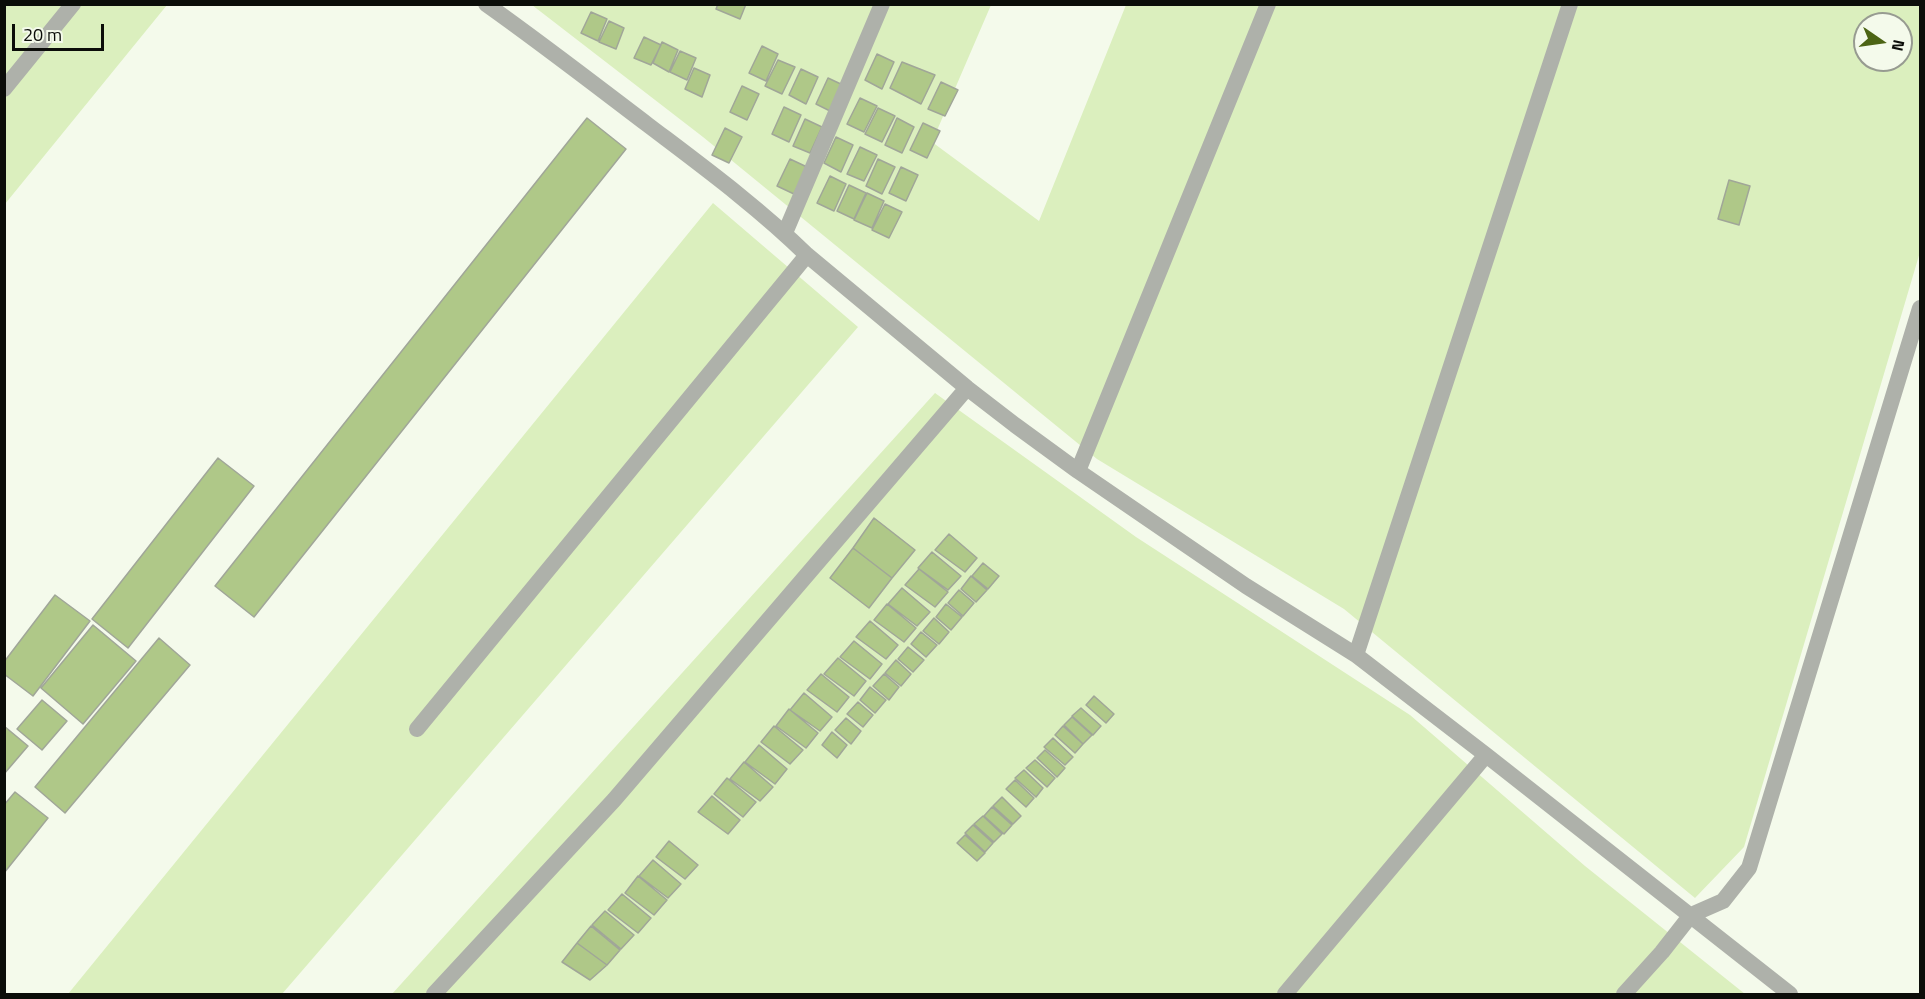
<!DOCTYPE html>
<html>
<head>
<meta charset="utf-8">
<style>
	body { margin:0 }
	#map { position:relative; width:1925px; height:999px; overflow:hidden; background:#f4faeb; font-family:"Titillium Web",sans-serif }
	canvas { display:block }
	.frame { position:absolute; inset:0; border:6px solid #0b0d09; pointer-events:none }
	.north { position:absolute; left:1853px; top:12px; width:60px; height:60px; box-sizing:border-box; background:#f4faeb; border:2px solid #979b91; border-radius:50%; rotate:103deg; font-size:16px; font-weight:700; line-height:24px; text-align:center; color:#0b0d09 }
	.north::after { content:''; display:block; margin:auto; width:21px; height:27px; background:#4c6414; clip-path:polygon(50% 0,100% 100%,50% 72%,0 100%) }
	.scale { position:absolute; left:12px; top:24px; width:92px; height:27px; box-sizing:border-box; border:3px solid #0b0d09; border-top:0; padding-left:8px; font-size:18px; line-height:21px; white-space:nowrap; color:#0b0d09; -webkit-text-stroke:4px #f4faeb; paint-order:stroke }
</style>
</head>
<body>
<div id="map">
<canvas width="1925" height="999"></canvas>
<div class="frame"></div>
<div class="north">N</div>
<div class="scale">20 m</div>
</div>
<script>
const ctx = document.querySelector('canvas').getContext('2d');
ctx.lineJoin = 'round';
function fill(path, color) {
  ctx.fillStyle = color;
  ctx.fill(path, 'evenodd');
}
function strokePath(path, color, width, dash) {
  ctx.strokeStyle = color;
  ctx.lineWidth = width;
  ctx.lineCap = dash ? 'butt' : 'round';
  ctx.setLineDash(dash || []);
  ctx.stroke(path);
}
fill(new Path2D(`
	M5,5H167L5,204Z
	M532,5H991L932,142L1039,221L1126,5H1920V252L1744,847L1695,898L1344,609L1097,459L703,137ZM1865,24H1901V60H1865Z
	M713,203L858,327L282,994H68Z
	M935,393L1136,537L1410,715L1585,866L1745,994H392Z`), '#dbefbe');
const building = new Path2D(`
	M718,4H746L740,19L716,9Z
	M591,12L607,19L598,41L581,33Z
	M609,21L624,28L616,49L599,42Z
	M644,37L661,45L651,65L634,58Z
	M662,42L678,50L669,72L653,63Z
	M762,46L778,54L766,81L749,73Z
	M680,51L696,58L687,80L670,72Z
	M877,54L894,62L882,89L865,80Z
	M778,60L795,67L782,94L765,86Z
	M902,62L935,75L921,104L890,88Z
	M694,68L710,75L702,97L685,89Z
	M801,69L818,77L806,104L789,95Z
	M828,78L845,86L832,112L816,104Z
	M941,82L958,90L945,116L928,109Z
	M742,86L759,94L747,120L730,112Z
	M860,98L877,106L864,132L847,124Z
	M784,107L801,115L789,142L772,134Z
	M878,108L895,116L882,142L865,134Z
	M587,118L626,149L254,617L215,586Z
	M897,118L914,127L902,153L885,145Z
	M805,119L822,127L810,153L793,146Z
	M923,123L940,131L927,158L910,150Z
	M725,128L742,137L729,163L712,155Z
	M836,137L853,145L841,172L824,163Z
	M860,147L877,155L864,181L847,174Z
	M790,159L807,167L794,194L777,186Z
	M878,159L895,167L882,194L866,186Z
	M901,167L918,175L906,201L889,193Z
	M830,176L846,184L834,211L817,203Z
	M1729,180L1750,186L1739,225L1718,219Z
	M849,185L866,193L854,219L837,211Z
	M867,193L884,201L872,228L854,220Z
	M885,204L902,212L889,238L872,230Z
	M218,458L254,486L128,648L92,619Z
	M874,518L915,550L892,578L853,548Z
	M949,534L977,558L965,572L935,550Z
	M853,548L892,578L869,608L830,578Z
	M932,552L961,576L948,590L918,568Z
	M983,563L999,576L988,589L972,576Z
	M919,569L948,592L935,607L905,585Z
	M971,576L987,590L976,602L961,589Z
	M902,588L930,612L917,626L888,604Z
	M959,590L974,603L963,616L948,603Z
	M55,595L90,621L33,696L4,674V662Z
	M887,604L916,628L904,642L874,620Z
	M946,604L962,617L951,630L936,617Z
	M934,618L949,632L939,644L923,631Z
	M870,621L898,645L886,659L856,637Z
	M93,625L136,661L83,724L41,688Z
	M921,632L937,645L926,657L911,644Z
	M159,638L190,665L65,813L35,787Z
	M854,641L882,664L870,679L840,657Z
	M908,647L924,660L913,672L898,659Z
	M838,658L866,681L854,696L824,674Z
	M896,660L911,674L901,686L885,673Z
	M821,674L849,697L837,712L807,690Z
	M884,674L899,687L889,700L873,686Z
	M870,687L886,700L875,713L860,700Z
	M804,693L832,717L820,731L790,710Z
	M1094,696L1114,714L1106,723L1086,705Z
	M42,700L67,721L42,750L17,729Z
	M858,702L873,715L863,727L847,714Z
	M1081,708L1101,726L1093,735L1072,716Z
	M789,709L818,733L806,748L776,726Z
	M1072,717L1092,735L1083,744L1064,725Z
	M846,718L861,731L851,744L835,730Z
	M4,726L28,746L4,774Z
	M774,726L803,750L790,764L761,742Z
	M1063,726L1083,744L1075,753L1055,735Z
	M832,732L847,745L837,758L822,745Z
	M1053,738L1073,757L1065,765L1044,747Z
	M759,745L787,769L775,784L745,762Z
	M1045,750L1065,768L1057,777L1037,758Z
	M1035,760L1055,778L1047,787L1026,768Z
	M744,762L773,787L760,801L730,779Z
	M1024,770L1043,788L1036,797L1015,778Z
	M727,778L756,802L743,817L714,794Z
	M1015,780L1034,798L1026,807L1006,789Z
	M15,792L48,818L4,873V805Z
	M712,796L740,820L728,834L698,812Z
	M1002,797L1021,816L1013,824L993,806Z
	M992,807L1012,825L1004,834L984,816Z
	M983,816L1002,834L994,842L974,824Z
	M973,825L993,843L985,852L965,833Z
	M965,835L985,853L977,861L957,843Z
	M669,841L698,865L685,879L656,857Z
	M653,860L681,884L668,898L639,876Z
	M638,876L667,900L654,915L625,893Z
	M622,894L651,918L638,933L608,910Z
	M605,911L634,935L621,949L592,925Z
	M591,926L620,950L607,965L577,943Z
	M577,943L607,965L590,980L562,962Z`);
fill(building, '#afc888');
strokePath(building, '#a0a698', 1.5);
strokePath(new Path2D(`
	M486,4C541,43 594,84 648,125C702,166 758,207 807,255L967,388L1015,425L1078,471L1246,586L1356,655L1486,755L1790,994
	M4,89L73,4
	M785,233L882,4
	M1078,471L1268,4
	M1356,655L1570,4
	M417,729L807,255
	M434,994L614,800L967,388
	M1285,994L1486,755
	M1624,994L1662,952L1691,915L1723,901L1749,868L1920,308`), '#aeb1aa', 16);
</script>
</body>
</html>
